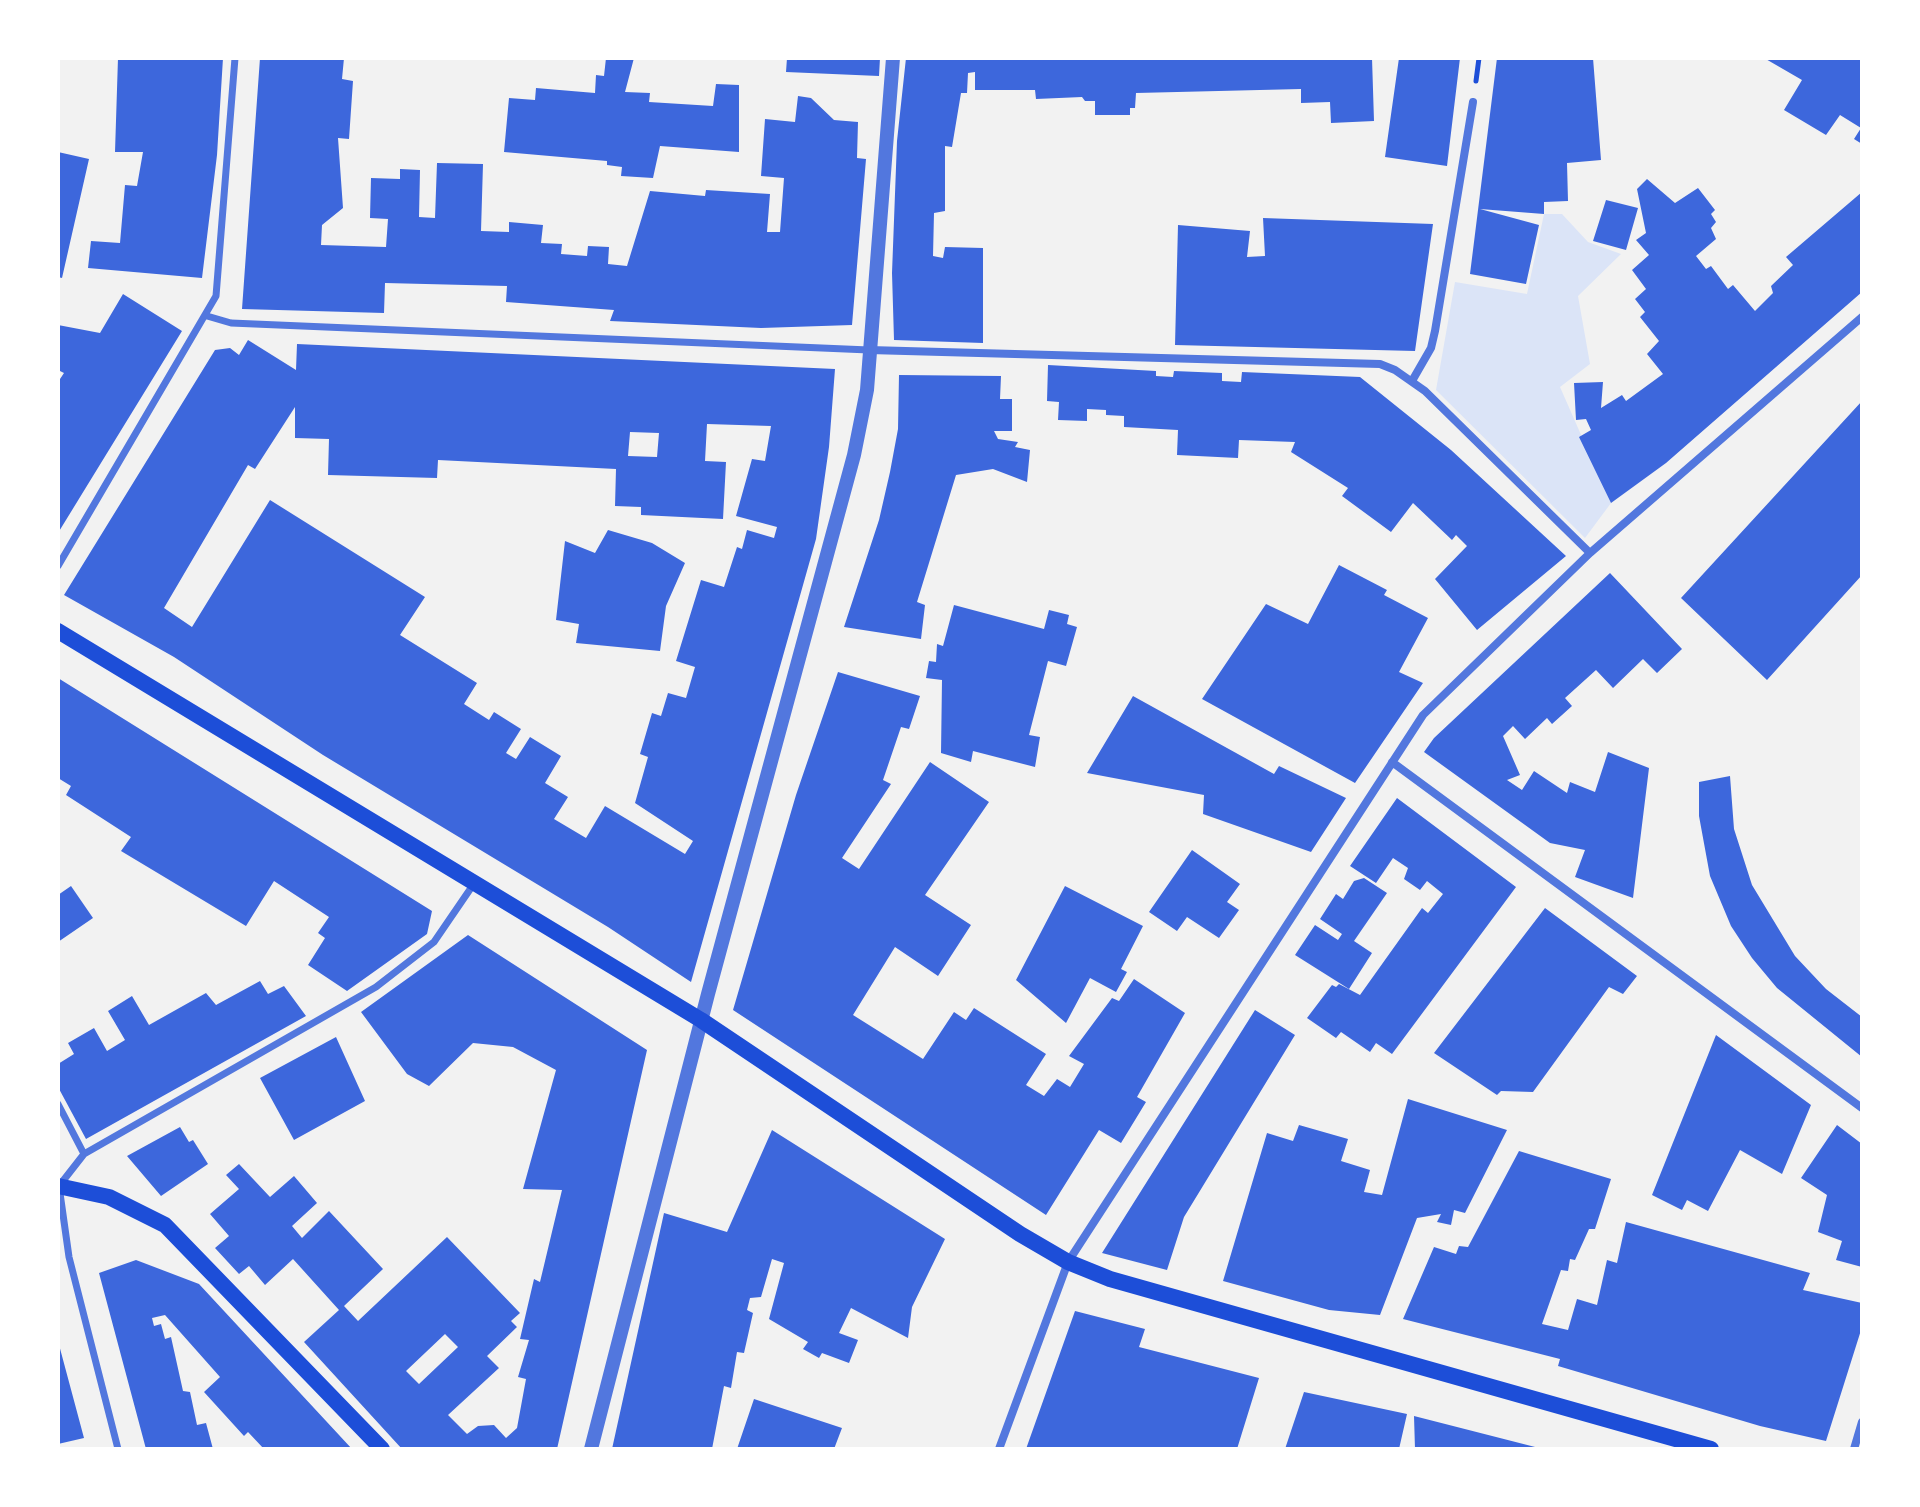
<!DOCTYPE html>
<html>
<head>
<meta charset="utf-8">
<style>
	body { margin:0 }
	#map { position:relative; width:1920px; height:1507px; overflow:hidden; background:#f2f2f2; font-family:Inter,sans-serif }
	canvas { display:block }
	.frame { position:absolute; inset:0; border:60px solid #fff; pointer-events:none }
</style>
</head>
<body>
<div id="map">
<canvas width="1920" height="1507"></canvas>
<div class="frame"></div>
</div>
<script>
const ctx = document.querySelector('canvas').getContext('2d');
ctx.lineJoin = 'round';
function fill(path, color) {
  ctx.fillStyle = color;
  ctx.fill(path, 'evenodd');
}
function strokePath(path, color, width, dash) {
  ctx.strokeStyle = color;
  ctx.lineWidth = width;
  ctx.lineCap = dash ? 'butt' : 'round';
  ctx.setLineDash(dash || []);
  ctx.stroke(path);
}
fill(new Path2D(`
	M1544,214H1562L1588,242L1621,254L1578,296L1590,364L1560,387L1611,503L1585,538L1436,390L1455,282L1527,294Z`), '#dbe4f7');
fill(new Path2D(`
	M118,58H223L217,155L202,278L88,268L91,241L120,243L125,185L137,186L143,152H115Z
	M260,58H344L342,79L353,81L349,139L338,138L343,208L322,225L321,245L386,247L388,219L370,218L371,178L400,179V169L420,170L419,217L435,218L437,163L483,164L481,231L509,232V222L543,225L541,243L562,244L561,254L587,256L588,246L609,247L608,264L627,266L650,191L705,196L706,190L770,194L767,232H780L784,178L761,176L765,119L795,122L798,96L811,98L834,120L858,122L857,158L866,159L852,325L761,328L610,321L614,310L506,302L507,286L385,283L384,313L242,309Z
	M606,58H634L625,92L650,93L649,102L713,106L716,84L739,85V152L660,146L653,178L621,176L622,167L607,165V161L504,152L509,98L535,100L536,88L595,93L596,75L604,76Z
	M787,58H880L879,76L786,72Z
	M906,58H1372L1374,121L1331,123L1330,102L1301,103V89L1136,93L1135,108H1130V115H1095V101H1085L1082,97L1036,99L1035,90H975V72L968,73L967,93H961L952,147L945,146V211L934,213L933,256L943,258L945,247L983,248V343L894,340L892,273L897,141Z
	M1399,58H1460L1447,166L1385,157Z
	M1497,58H1593L1601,160L1567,163L1568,201L1544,202V214L1480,209L1539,225L1526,284L1470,274Z
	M1764,58H1862V144L1854,139L1861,128L1840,115L1826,135L1784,110L1802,80Z
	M58,152L89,159L62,278L58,277Z
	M1647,179L1675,203L1698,188L1715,210L1711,214L1716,222L1711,228L1716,239L1696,256L1706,269L1711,266L1728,289L1733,285L1755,311L1773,293L1771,286L1793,265L1786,257L1862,192V292L1666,463L1611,503L1579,437L1591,430L1586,419L1576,420L1574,383L1603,382L1601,408L1622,395L1626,401L1663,374L1647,354L1659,341L1640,317L1645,312L1635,299L1646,289L1632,270L1649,255L1636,240L1646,233L1637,189Z
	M1606,200L1638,208L1626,250L1593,241Z
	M1263,218L1433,224L1415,351L1175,345L1178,225L1250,231L1247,257L1265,256Z
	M123,294L182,331L58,533V382L64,373L58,370V325L100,333Z
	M248,340L296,370L297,344L835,369L829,447L816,539L691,982L608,927L323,755L174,657L64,595L215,350L230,348L239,355ZM295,407V438L329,439L328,475L437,478L438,460L616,469L615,506L641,507V515L723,519L726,462L705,461L707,424L771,426L765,461L752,459L736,516L777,527L774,538L747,530L742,549L737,547L724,587L701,580L676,661L695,667L686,698L668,693L661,716L652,713L640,754L648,757L635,803L693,841L685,854L605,806L586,838L554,819L568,797L545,783L561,756L530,737L516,759L506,753L521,729L494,712L489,720L464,704L477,683L400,635L425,597L270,500L192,627L164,608L248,465L255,469ZM630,432L659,433L657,457L628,456Z
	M1048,365L1156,371V376L1173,377L1174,371L1222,373V381L1241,382L1242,372L1360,377L1451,450L1566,556L1477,630L1435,579L1467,546L1456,535L1452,540L1413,503L1391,532L1342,496L1348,488L1291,452L1295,442L1239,440L1238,458L1177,455L1178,430L1124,427V416L1106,415V410L1087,409V421L1058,420L1059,402L1047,401Z
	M899,375L1001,376L1000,399H1012V431H994L998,439L1018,442L1015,447L1030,450L1027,482L993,469L956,475L917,602L925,605L921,639L844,627L879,520L890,472L898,429Z
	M1862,401V575L1767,680L1681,598Z
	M608,530L652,543L685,563L666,606L660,651L576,643L579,624L556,620L565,541L595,553Z
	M1339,565L1387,590L1384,595L1428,618L1399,672L1423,683L1355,783L1202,699L1266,604L1308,624Z
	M1610,573L1682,649L1657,673L1643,659L1613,688L1596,670L1565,698L1572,706L1552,724L1547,718L1525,739L1513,726L1503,736L1520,775L1507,780L1522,790L1534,771L1567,793L1570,782L1595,792L1608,752L1649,768L1633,898L1575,877L1585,850L1550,843L1424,752L1434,738Z
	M954,605L1044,629L1049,610L1069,615L1067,624L1077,627L1066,666L1048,661L1029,735L1040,737L1035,767L973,751L971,762L941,753L942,680L926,678L929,661L936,662L937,644L943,646Z
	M838,672L920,696L909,729L901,727L883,780L891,784L842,858L859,869L930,762L989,802L925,895L971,925L938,976L895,947L853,1015L923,1059L954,1012L966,1020L974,1008L1046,1054L1026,1085L1044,1096L1057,1079L1070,1087L1084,1064L1069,1056L1112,998L1119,1001L1134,979L1185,1013L1137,1097L1146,1102L1121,1143L1099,1130L1046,1215L733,1010L796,795Z
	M58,678L432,911L427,934L347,991L308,965L325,938L318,933L329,917L274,881L246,926L121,851L131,837L66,795L71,786L58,778Z
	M1133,696L1274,774L1279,766L1346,798L1311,852L1203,814L1204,795L1087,773Z
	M1730,776L1734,829L1752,885L1795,956L1826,989L1862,1017V1057L1777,988L1752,958L1731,926L1710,876L1699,816V782Z
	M1397,798L1516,887L1392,1054L1376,1043L1370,1052L1341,1032L1336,1038L1307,1018L1332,985L1336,987L1339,984L1360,995L1422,908L1428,913L1443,894L1427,881L1420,890L1404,879L1408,868L1393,858L1376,883L1350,866Z
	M1192,850L1240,884L1227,902L1239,910L1219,938L1187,917L1177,931L1149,912Z
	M1364,878L1387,893L1354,941L1372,953L1349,989L1295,955L1315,925L1338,940L1342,934L1320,919L1336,894L1343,899L1354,881Z
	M71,886L93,918L58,942V895Z
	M1065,886L1143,926L1121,969L1127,972L1116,992L1090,978L1066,1023L1016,980Z
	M1545,908L1637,976L1623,994L1609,987L1533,1092L1501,1091L1497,1095L1434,1053Z
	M468,935L647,1050L557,1449H402L304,1342L339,1310L293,1259L265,1285L249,1266L239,1274L215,1248L229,1236L210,1214L239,1189L226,1175L239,1164L270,1197L294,1176L317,1203L292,1226L302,1238L329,1211L383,1269L344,1306L358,1321L447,1237L520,1313L511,1321L517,1327L487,1356L499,1368L448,1415L467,1434L478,1426L494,1425L506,1438L517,1428L526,1379L518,1377L529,1340L520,1339L534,1279L540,1282L562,1190L523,1189L556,1070L513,1047L473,1043L429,1086L407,1074L361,1012ZM445,1334L458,1347L419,1384L406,1371Z
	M260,981L268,994L284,986L306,1016L86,1139L58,1087V1064L74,1054L68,1043L94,1028L107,1051L125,1040L108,1011L132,996L149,1025L206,993L216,1005Z
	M1255,1010L1295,1035L1184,1217L1167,1270L1102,1253Z
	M1716,1035L1811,1105L1782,1174L1740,1150L1708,1211L1687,1200L1682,1210L1652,1195Z
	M336,1037L365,1101L294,1140L260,1078Z
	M1408,1099L1507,1130L1465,1213L1454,1210L1451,1225L1437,1222L1441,1214L1417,1218L1380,1315L1329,1310L1223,1281L1267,1133L1293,1141L1299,1125L1348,1139L1341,1161L1370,1170L1364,1192L1382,1195Z
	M1837,1125L1862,1144V1267L1836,1260L1842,1241L1818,1232L1827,1195L1801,1178Z
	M180,1127L189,1142L193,1140L208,1164L161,1196L127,1156Z
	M772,1130L945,1239L912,1307L908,1338L851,1308L839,1333L858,1340L849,1363L822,1353L819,1358L803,1349L808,1342L769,1319L784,1263L772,1259L761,1297L750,1298L747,1310L753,1313L744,1353L737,1352L731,1388L724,1386L712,1449H612L664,1213L727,1232Z
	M1519,1151L1611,1179L1595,1229H1589L1575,1260L1570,1259L1568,1271L1561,1270L1542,1324L1568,1330L1577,1299L1597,1305L1607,1260L1617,1263L1626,1222L1810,1273L1803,1290L1862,1303V1327L1826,1441L1760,1426L1558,1366L1560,1359L1403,1319L1434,1247L1456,1254L1459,1246L1468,1247Z
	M136,1260L199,1284L352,1449H264L248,1432L244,1436L204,1392L220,1377L165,1315L152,1318L154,1326L161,1324L165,1339L171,1337L183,1391L190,1392L197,1425L206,1423L213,1449H146L99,1273Z
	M1075,1311L1145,1329L1139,1347L1259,1378L1237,1449H1026Z
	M58,1341L84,1438L58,1444Z
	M1304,1392L1407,1414L1399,1449H1285Z
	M754,1399L842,1428L834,1449H737Z
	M1414,1416L1539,1448L1538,1449H1415Z`), '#3d67dc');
strokePath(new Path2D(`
	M1476,81L1479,58`), '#1d4ed8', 5);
strokePath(new Path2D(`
	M207,316L231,323L869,350
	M58,566L216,296L235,58
	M58,1104L84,1154
	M118,1449L69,1257L59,1186L84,1154L376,987L434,942L473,885`), '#5277de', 7);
strokePath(new Path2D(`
	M869,350L1380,364L1395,370L1425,391L1590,553
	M1412,381L1431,348L1435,331L1473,102
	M1392,762L1862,1108
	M999,1449L1068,1262L1423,715L1590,553L1862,317
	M1854,1449L1862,1422`), '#5277de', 8);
strokePath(new Path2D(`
	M591,1449L708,994L854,455L867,390L893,58`), '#5277de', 14);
strokePath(new Path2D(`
	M58,631L701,1020L1020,1234L1068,1262L1110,1279L1711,1449
	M58,1186L109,1197L165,1225L382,1449`), '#1d4ed8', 16);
</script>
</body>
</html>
